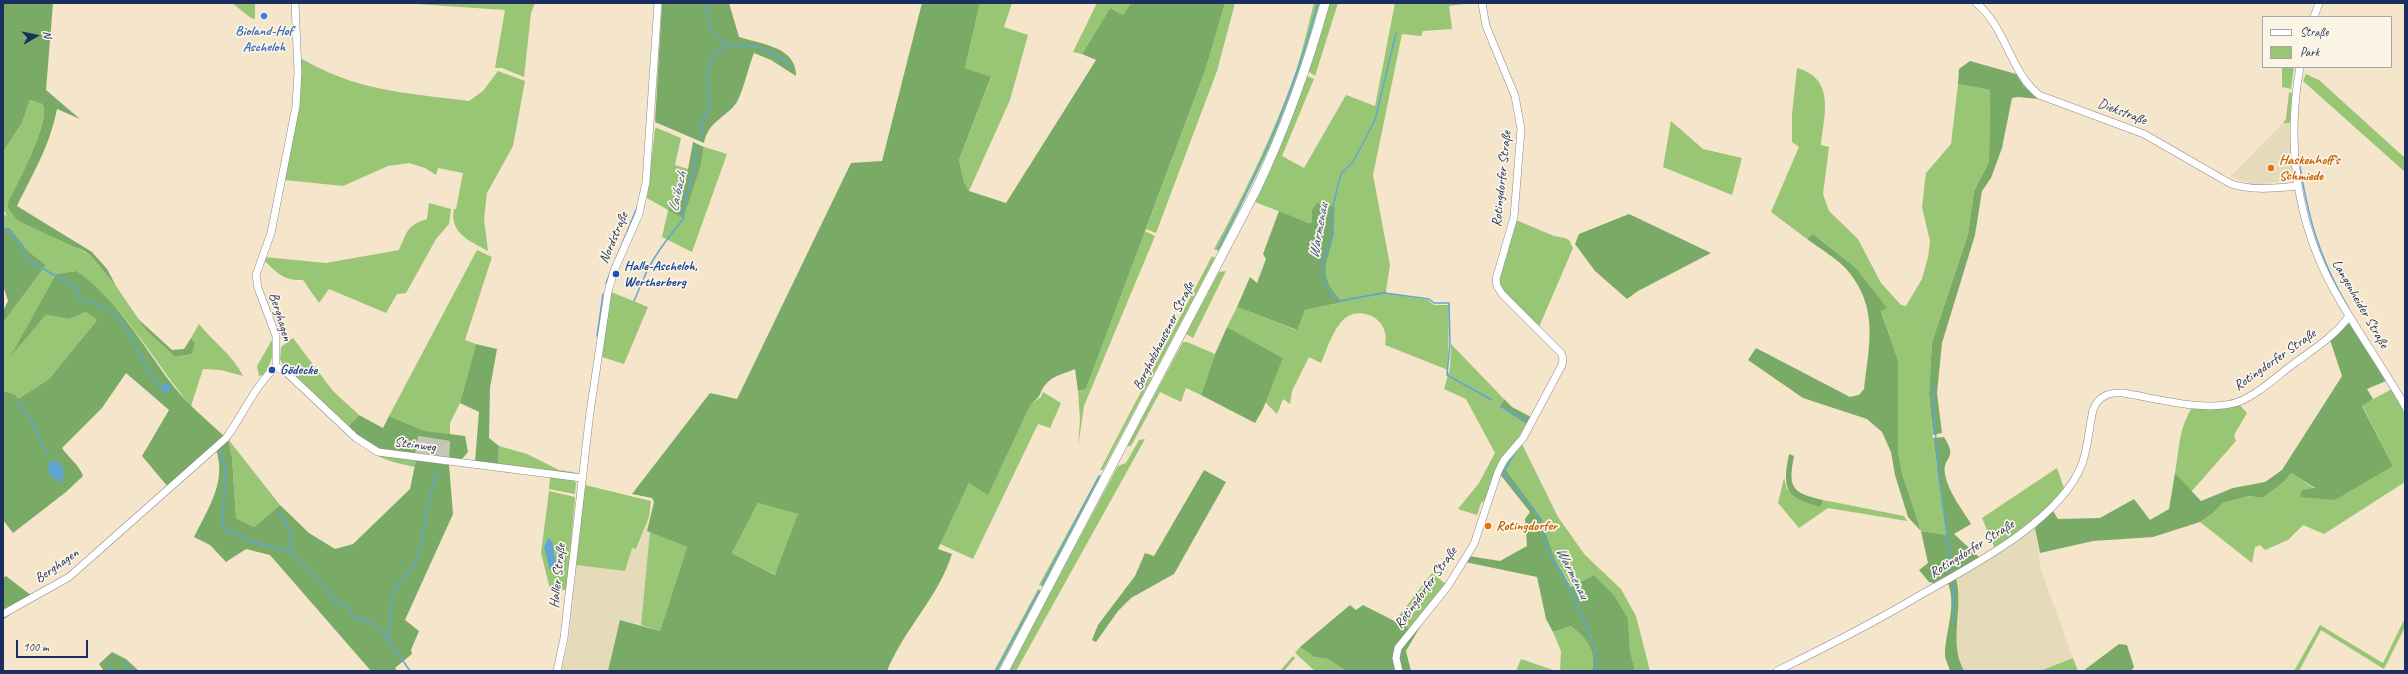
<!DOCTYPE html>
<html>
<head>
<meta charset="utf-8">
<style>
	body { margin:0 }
	#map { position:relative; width:2408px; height:674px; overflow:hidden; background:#f5e5ca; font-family:Caveat,sans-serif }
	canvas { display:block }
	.frame { position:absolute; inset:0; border:4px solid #1b2f5e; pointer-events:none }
	.legend { position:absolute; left:2262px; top:16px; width:130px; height:52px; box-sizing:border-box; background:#fcf5e5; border:1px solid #a2a6af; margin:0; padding:5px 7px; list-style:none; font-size:12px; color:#1b2f5e }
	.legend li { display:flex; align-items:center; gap:8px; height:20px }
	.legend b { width:20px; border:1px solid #a2a6af }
	.north { position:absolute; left:16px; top:16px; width:40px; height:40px; -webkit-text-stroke:3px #fcf5e5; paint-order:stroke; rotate:81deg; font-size:11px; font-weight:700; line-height:16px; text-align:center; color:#1b2f5e }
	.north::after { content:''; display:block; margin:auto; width:14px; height:18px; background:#1b2f5e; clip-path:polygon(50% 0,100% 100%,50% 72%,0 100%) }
	.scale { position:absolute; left:16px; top:640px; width:72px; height:18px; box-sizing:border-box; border:2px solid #1b2f5e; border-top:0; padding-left:5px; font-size:12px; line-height:14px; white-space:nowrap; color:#1b2f5e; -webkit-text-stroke:3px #fcf5e5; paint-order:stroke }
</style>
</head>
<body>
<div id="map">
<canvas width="2408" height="674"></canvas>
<div class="frame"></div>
<ul class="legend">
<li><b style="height:5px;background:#fff"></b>Straße</li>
<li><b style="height:11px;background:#98c675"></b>Park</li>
</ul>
<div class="north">N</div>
<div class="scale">100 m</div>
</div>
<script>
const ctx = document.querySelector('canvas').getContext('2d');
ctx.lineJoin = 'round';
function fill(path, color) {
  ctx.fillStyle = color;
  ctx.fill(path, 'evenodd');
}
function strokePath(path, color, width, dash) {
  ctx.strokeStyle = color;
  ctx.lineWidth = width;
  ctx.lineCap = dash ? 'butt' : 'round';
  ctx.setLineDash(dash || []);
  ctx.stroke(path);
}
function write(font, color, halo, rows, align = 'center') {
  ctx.font = font + ' Caveat,sans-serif';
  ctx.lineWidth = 3.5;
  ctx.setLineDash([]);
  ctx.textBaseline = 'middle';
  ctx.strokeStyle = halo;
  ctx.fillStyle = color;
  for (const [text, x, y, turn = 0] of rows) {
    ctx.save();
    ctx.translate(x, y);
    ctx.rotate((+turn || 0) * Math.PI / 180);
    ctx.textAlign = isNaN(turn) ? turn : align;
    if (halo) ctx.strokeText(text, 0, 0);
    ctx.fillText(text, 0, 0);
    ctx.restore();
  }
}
fill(new Path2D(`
	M2283,123H2290L2292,177L2290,180L2258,185L2230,177Z
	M649,517L647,530L650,532V554L641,625L620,620L608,671H561L569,637L576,565L625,571L632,547L637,549Z
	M2035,528L2041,570L2073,658L2040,671H1964L1960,663L1956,643L1959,590L1956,578L2015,543Z`), '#e5dbba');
fill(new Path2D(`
	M418,436L450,441L449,459L415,455Z`), '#c7c5b8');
fill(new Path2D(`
	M232,3H255V19L251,18Z
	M401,3H535L531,13L524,77L502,68H495L505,10Z
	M980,3H1012L1004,27L1028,35L1010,100L969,191L964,182L959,160L991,78L965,68Z
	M1097,3H1131L1123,15L1110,8L1082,54L1073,52Z
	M1225,3H1235L1217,71L1156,233L1146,229L1206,68Z
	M1314,3H1320L1300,70L1273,141L1219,251L1214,249C1246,191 1274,133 1296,71C1303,49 1308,26 1314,3Z
	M1329,3H1338L1315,76L1308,71Z
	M1395,3H1472L1449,6L1452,29L1423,31L1421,36L1402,34L1373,175L1390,265L1386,291L1341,300C1316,271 1328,267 1334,234C1335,225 1334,216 1335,207L1312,210V222L1309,223L1255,202L1307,76L1314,79L1282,156L1304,168L1346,95L1375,106Z
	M299,57C354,91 407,93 469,101L483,91L498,71L525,81L513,146L487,193L484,219L488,251C470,241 449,233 454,209H456L463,173L438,168L436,175L425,168L409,163L388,166L343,186L285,180Z
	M2282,67H2294L2291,89L2282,87Z
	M1797,68C1836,79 1824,115 1821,145L1829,147L1823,194L1829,211L1858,239L1881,283L1901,305L1906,306L1922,279L1928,257L1930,241L1922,207L1926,173L1951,144L1958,84L1990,90L1989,162L1974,191L1968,234L1932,342L1929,394L1933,439L1947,535L1921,531L1902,473L1898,451V360L1881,310L1886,308L1856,268L1813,234L1807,239L1771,212L1799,147L1792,142V114Z
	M2306,74L2319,80L2405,158V172L2303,81Z
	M2289,92L2292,93L2290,123H2283L2286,119Z
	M30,100L42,104C53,117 16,187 8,202L18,221L67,242L91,256L116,286L146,330L175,357L192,354L195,343L191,338L199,324C213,342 233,355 243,376L221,370L203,369L191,406C155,364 122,301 75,271L56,274L12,354L46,315L69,319L86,312L97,320L49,379L18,399L3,391V323L46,265L28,251L10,228H3V214L7,216L3,209V152L22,123Z
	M1671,121L1703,149L1742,158L1732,195L1663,167Z
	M657,128L681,138L675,165L688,169L668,210L682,217L701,165L704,147L727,154L692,252L662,237L668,210L647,198L655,129Z
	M429,203L451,209L449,224L436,239L406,293L397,294L386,313L329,289L319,303L303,280C283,281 276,272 263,259L264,257L326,263L399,250C407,232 407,225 427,219Z
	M1516,220L1554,236L1565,238L1569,240L1573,248L1539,327L1501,290L1499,279Z
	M1145,231L1155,236L1084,406L1078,447L1080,420L1078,391L1086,389Z
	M477,250L492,257L465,340L476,344L460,403L450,423V435L425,431L389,416Z
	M1212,256L1215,258L1103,470H1100Z
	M1226,271L1193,338L1186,334L1219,272Z
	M611,292L648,307L624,364L602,357Z
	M1386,293L1428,300L1434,305H1449L1448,370L1385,345C1391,321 1363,304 1344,319C1333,329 1327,349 1321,363L1309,357L1292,391L1290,404L1283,399L1277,414L1265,402L1283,358L1227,327L1237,307L1296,330L1305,310Z
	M273,338C274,355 272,362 263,375L259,376L257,366Z
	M293,338L333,391L359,415L348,427L284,367L280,359L281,347Z
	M1183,342H1187L1215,354L1201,395L1186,388L1181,402L1160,392L1131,446H1127Z
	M1451,344L1504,399L1500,407L1526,424L1487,498L1481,503L1477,515L1458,509L1479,483L1495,453L1466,399L1444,389L1450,368Z
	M2392,389L2405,414V482L2324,534L2303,525L2288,540L2265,550L2260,545L2255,547L2252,563L2200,522L2212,514L2221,503L2249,496L2263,498L2285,481L2291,473L2315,489L2300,497L2393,466L2362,405Z
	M1043,392L1061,403L1050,428L1038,424L973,559L940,544L969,483L988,494L1031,404L1041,397Z
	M2239,404L2247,413L2234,435L2236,441L2191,492L2175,473C2179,451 2179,427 2192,408Z
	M228,439L280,505L254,527L236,518L232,457Z
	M1145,439L1016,671H1008L1118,466L1126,463L1139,440Z
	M1522,444L1558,517L1585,555L1621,589L1636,616L1650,671H1635L1630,650L1628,618L1614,595L1594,575L1572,587L1555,559L1540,516L1503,466Z
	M499,446L527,454L559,470L578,473L573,474L498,466Z
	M365,448L378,454L416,460L415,467C396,463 381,460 365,448Z
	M2057,468L2064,488L2046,509L1995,549L1982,518Z
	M1099,475L1101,476L1043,586L1039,585Z
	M550,477L574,480L576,483L575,494L549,489Z
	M1784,478L1787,489L1821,507L1823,500L1904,516L1907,521L1828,508L1799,528L1778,503Z
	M585,485L651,501L649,517L636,549L632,548L625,571L576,565Z
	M549,491L575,497L567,590L550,589L541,553Z
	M758,503L799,514L776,575L732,553Z
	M650,532L687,547L660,631L641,625Z
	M1432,573L1446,584L1410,629L1395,621Z
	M1038,589L1041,591L998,671H994Z
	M2405,618V627L2384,669L2321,630L2299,671H2294L2320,625L2383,663Z
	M1571,626C1587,640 1596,648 1592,671H1560L1561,651L1553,632Z
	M1300,647L1314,657L1328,659L1346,671H1315L1295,653Z
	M1293,656L1295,658L1284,671H1280Z
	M2073,658L2078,671H2040Z
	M1521,659L1556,671H1516Z`), '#98c675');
fill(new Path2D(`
	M3,3H53L46,90L80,119L57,109C49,148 34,171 17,206L92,252L107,269L116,286L91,256L84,251L18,221L8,208V202C16,187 53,117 42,104L30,100L22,123L3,152Z
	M662,3H729L739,37C761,44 797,47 796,76L771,60L754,53C748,68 745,85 738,100C729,117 708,120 704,143L655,122Z
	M922,3H980L965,68L991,77L959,160L964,182L969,191L1006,203L1096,60L1082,54L1110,8L1123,15L1131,3H1225L1206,68L1086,389L1078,391L1075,369C1066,373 1052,376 1046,384C1038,393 1044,394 1031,404L988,495L969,483L938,549L952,554C938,598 904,629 887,671H608L620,620L660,631L687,547L647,531L654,502L652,498L632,494L710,393L737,399L851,163L882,161ZM758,503L798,514L775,575L732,553Z
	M1970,61L2016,74L2024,86L2039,99L2018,97L2012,98L2002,148L1991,178L1982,191L1975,235L1942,343L1937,393L1942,433L1933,435L1929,394L1932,342L1968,234L1974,191L1989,162L1990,90L1958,84L1959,69Z
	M693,142L704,147L701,165L683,218L668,210L688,169Z
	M1317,203L1335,207C1334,216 1335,225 1334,234C1328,266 1316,272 1341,300L1386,291V293L1305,310L1297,330L1237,307L1250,277L1257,283L1266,259L1263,254L1279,211L1309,223L1312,222V210Z
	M1629,214L1711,253L1638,291L1627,299L1595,271L1575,244L1579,234Z
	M3,228H10L28,251L46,265L3,323V311L8,301L3,285Z
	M1813,234L1856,268L1887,308L1881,311L1898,360V451L1902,473L1921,531L1947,535L1933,438L1944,437C1959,460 1942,456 1945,474C1948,492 1962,509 1971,524L1954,534L1980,558L1936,584L1929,582L1919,570L1928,563L1921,531L1908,517L1895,475L1891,452L1882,432L1867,419L1803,398L1748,360L1756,348L1850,397L1859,395L1864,389C1869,346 1879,308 1848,271C1838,259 1820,249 1807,239Z
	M76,271C115,297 141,342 168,379C184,401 204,418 224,436L168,487L142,456L169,410L126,373L102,408L62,448C68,457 80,466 83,476L66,492L13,533L3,520V391L15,395L18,399L49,379L97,320L86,312L69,319L46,315L10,357L56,274Z
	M137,318L172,350L184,349L191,338L195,343L192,354L175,357L146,330Z
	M2347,323L2352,325L2386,381L2367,389L2373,399L2362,406L2393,466L2335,500L2300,497L2302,490L2315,488L2291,473L2285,481L2263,498L2249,496L2222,503L2212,514L2200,522L2153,537L2093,541L2040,553L2035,528L2053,511L2058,519L2100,518L2134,499L2150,520L2169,509L2175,473L2201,501L2233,488L2265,482L2282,470L2342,376L2330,340Z
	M1227,327L1283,358L1263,409L1255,423L1201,395L1215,354Z
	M476,344L497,349L490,388L489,438L499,446L498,466L475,462L479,412L460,403Z
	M1504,399L1512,407L1531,417L1526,424L1500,407Z
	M359,415L383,428L389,416L425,431L465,436L468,452L461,460L449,459L450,441L418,436L415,455C383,452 373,449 348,427Z
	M228,439L232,457L236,518L254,527L280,505L309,533L335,549L353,544L410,489L416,460L449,465L453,514L405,620L419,631L411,650L412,654L395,668L397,671H371L270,555L246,549L226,562L210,545L194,537C208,509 227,481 216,450Z
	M1789,454L1794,456C1788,487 1791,493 1823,500L1821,507C1785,498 1782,489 1789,454Z
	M1503,466L1540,516L1555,559L1571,587L1594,575L1614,595L1628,618L1630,650L1635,671H1592C1596,648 1587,640 1571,626L1553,632L1546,619L1537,577L1465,562L1469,556L1500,561L1527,546L1525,519L1530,512L1499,473Z
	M1204,470L1226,482L1174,574L1131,598L1118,611L1096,642L1092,640L1098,625L1135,576L1145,553L1154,556Z
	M6,576L32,596L3,620V578Z
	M1956,578C1964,609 1948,641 1964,671H1950C1949,667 1946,661 1945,656C1945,631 1957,608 1948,583Z
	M1350,605L1356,610L1363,605L1410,629L1393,658L1396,671H1346L1328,659L1314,657L1300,647Z
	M1418,626L1420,627L1406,651L1411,671H1400C1394,652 1407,640 1418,626Z
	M2119,644L2127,645L2134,667L2131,671H2083Z
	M112,652L126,659L139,671H104L99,664Z`), '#7aab66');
fill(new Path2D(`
	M161.5 388a4.5 4.5 0 1 1 9 0a4.5 4.5 0 1 1-9 0Z
	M53,460L57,461L64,470L62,481L58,482L48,472L49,463Z
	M548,538L552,541L556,564L554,568L550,570L544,547Z`), '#5fa6d5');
strokePath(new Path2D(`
	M1396,33L1375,120L1353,162L1341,174L1336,193L1331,215L1333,233L1323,261L1324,280L1329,292L1339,301L1385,293L1429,299L1434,303H1449L1450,344L1447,375L1492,400
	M723,41C733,49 740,45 752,46C765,47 784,59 792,68
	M699,139L703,131L701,123L710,109C709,92 703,75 712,58C714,54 720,51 723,47L722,40L711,31L707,7L710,3
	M2298,155C2308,217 2317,254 2349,309
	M3,228L9,231L20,244L26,259L77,288V297L79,299C93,303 109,307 119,318C133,332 148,382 161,386
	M1218,249C1261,167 1294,93 1318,3
	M643,280C653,256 668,238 684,218L683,210L694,168L696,146
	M606,283L638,205
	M634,301L640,287
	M597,336L603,294
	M1932,382L1938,469L1952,573
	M17,402L32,421L48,456
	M1500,406L1529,422
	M221,450L225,471L223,523L226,532H233L248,541L292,552L324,586L334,601L347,607L355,618L369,622L383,632L410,671
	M1516,451L1503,473L1541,519L1548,552L1569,587L1588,630L1596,653V671
	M279,512L285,520L291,534L292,552
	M1953,584V621
	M1042,585L1099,476
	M389,639C390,623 389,607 394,591C398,579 414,571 418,557C427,528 426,499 438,471
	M124,662L130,671
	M110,666L113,671
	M996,671L1039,591`), '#5fa6d5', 1.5);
const minor = new Path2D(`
	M1976,3C2006,27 2010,72 2039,95L2144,134L2231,184C2254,191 2274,188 2297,186
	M2314,17L2319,3
	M2300,67C2286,143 2296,222 2334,290C2356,330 2383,367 2405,406
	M276,367L286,372L356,438L378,452L582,478
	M3,614L69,577L226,438C243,415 255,385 276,367V336L258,288L256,275L271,233L296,106L298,72L295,3
	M557,671L564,638L590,412L608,292L614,271L639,214L646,182L658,3
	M1399,671L1396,658L1398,648L1448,586L1474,544L1498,472L1504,460L1523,438L1562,365L1563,359L1561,353L1502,294L1497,286L1496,279L1514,217L1521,129L1515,96L1486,26L1482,3
	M1777,671C1826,647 1875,622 1922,594C1972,566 2061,520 2082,464C2088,448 2089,427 2093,410C2098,396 2108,392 2123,393C2155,398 2206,413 2238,402C2259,394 2278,375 2296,362C2314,349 2336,335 2349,316`);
const major = new Path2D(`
	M1004,671L1255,192C1284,131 1307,68 1325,3`);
strokePath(minor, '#888a94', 8);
strokePath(major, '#888a94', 10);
strokePath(minor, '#fff', 7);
strokePath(major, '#fff', 9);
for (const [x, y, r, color] of [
	[264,16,4,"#3f7fe0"],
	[2271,168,4,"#e8710a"],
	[616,274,4,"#1a4fb4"],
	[272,370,4,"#1a4fb4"],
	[1488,526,4,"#e8710a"]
]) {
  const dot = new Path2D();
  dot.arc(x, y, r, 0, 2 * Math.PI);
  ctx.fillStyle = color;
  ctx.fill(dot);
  strokePath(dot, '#fcf5e5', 1.5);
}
write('bold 14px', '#366cbe', '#fcf5e5', [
	["Bioland-Hof",264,31],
	["Ascheloh",264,47]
]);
write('14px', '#1b2f5e', '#fcf5e5', [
	["Diekstraße",2122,112,21],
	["Rotingdorfer Straße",1502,179,-84],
	["Nordstraße",614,238,-67],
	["Langenheider Straße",2360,304,60],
	["Berghagen",280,317,73],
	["Borgholzhausener Straße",1164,336,-63],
	["Rotingdorfer Straße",2275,360,-35],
	["Steinweg",415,445,8],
	["Rotingdorfer Straße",1972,549,-32],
	["Berghagen",57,566,-35],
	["Haller Straße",558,576,-84],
	["Rotingdorfer Straße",1426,588,-54]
]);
write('bold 14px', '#c56008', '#fcf5e5', [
	["Haskenhoff's",2279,160],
	["Schmiede",2279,176],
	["Rotingdorfer",1496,526]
], 'left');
write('bold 14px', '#164399', '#fcf5e5', [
	["Halle-Ascheloh,",624,266],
	["Wertherberg",624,282],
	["Gödecke",280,370]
], 'left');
write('italic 15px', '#335988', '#fcf5e5', [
	["Laibach",678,192,-77],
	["Warmenau",1319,231,-80],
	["Warmenau",1572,573,63]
]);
</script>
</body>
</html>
